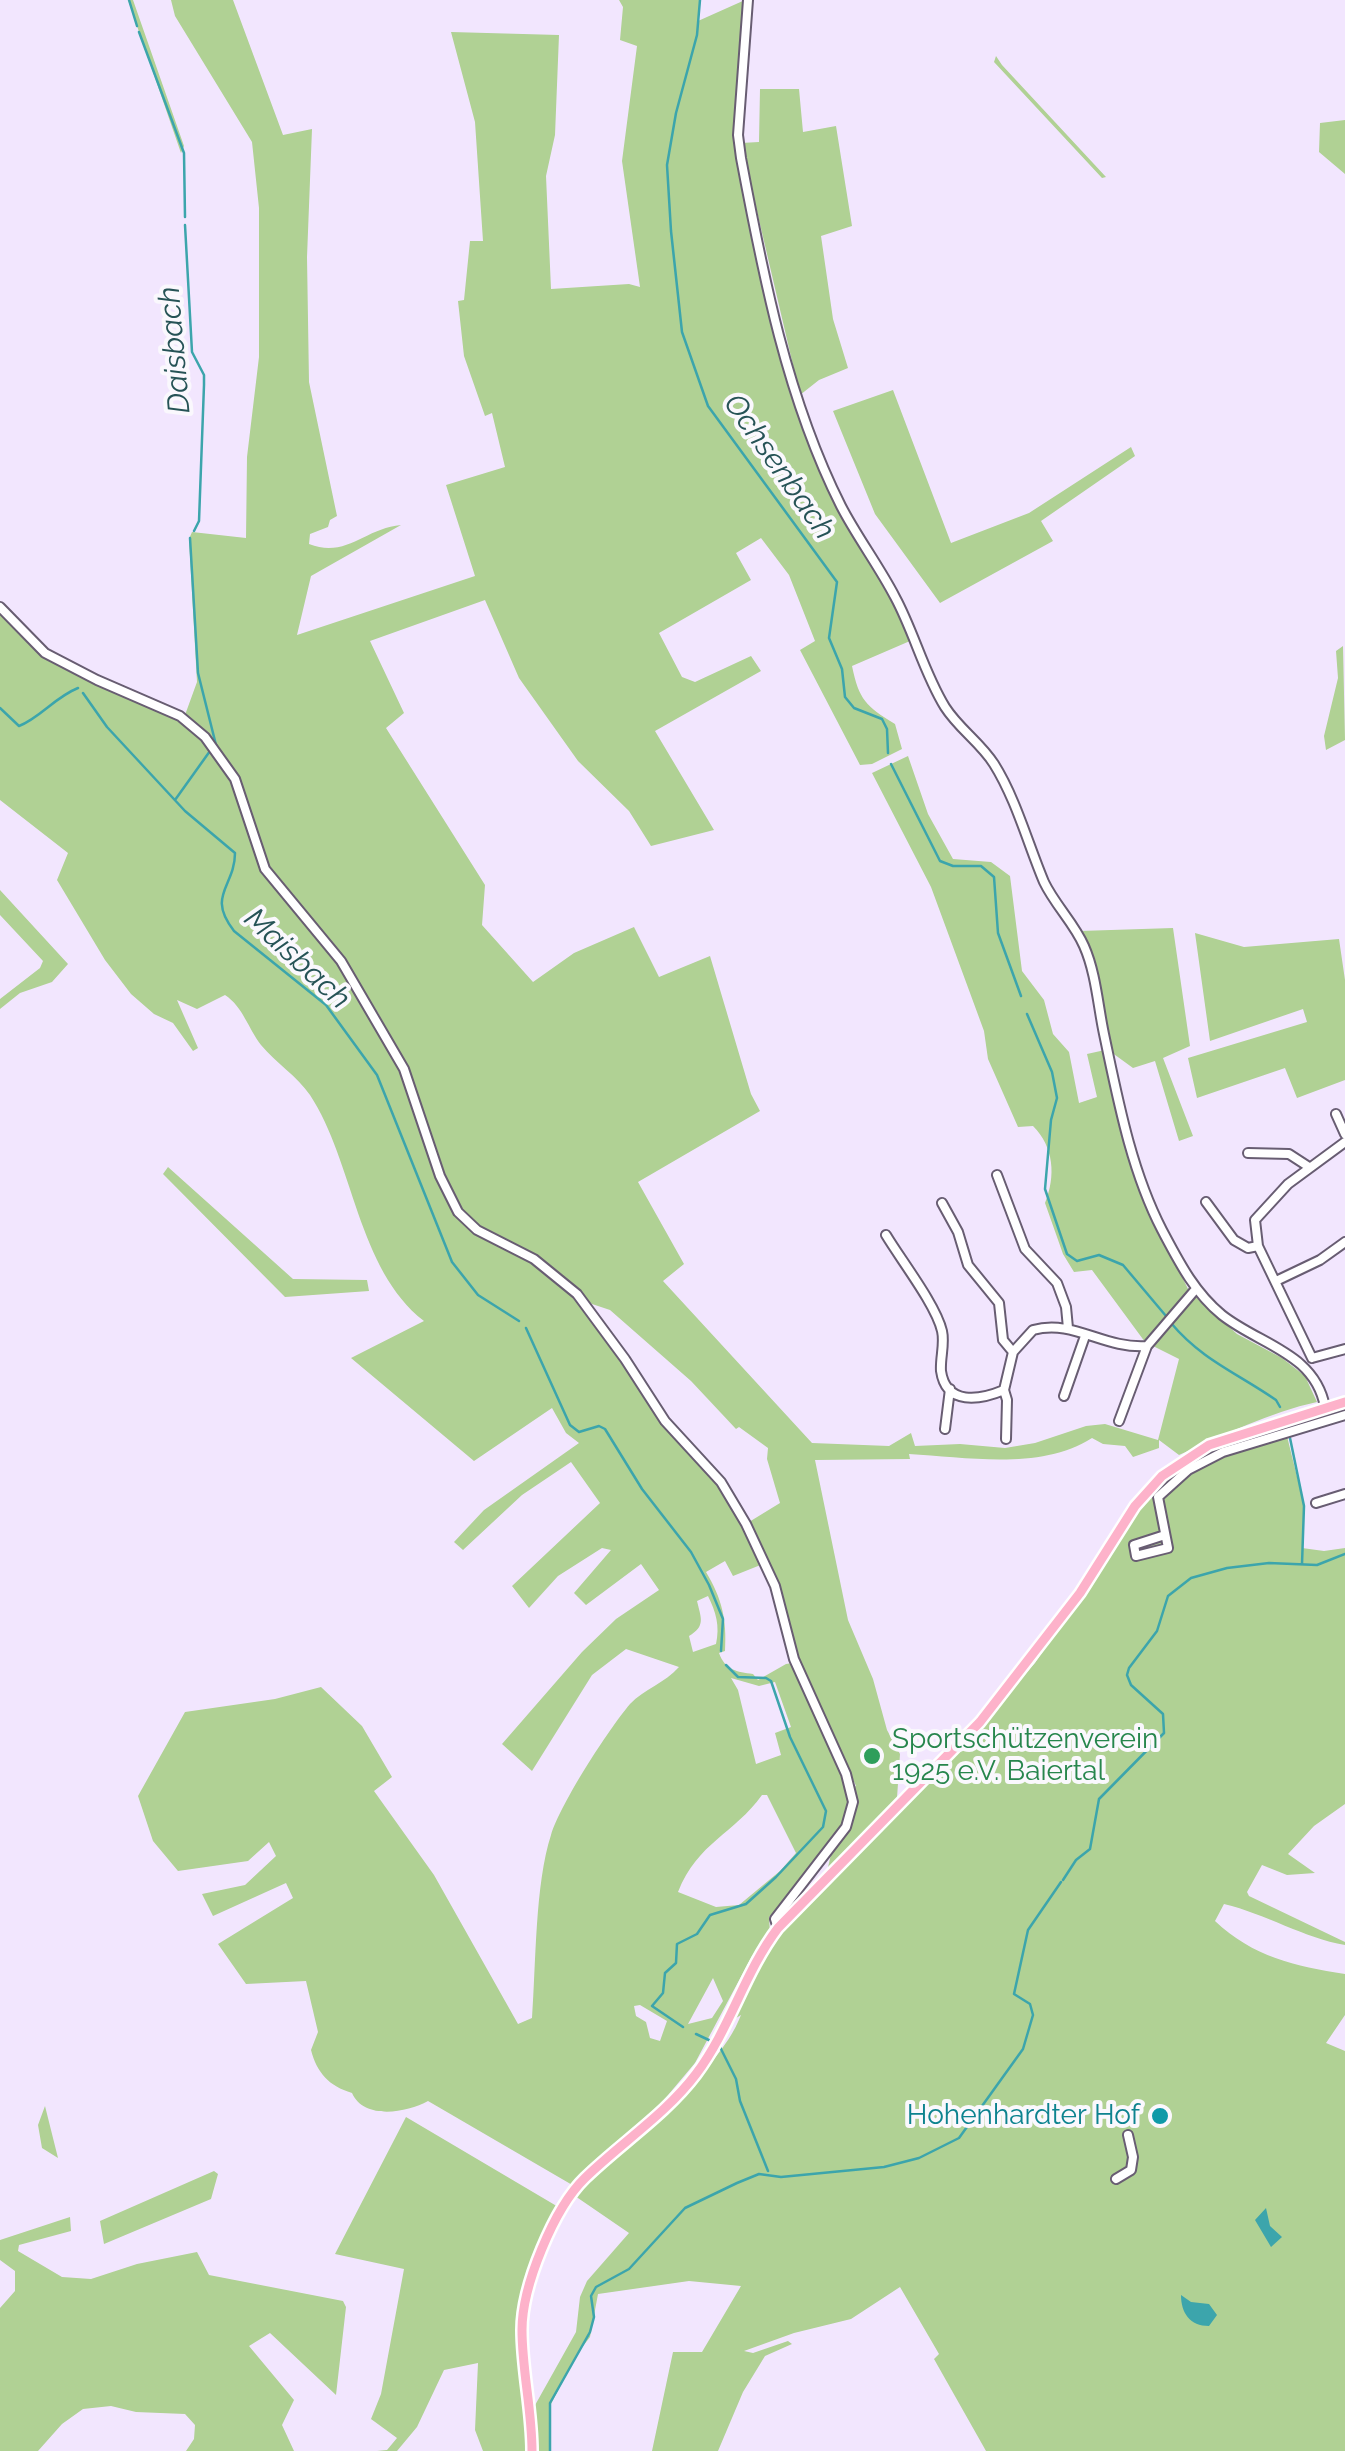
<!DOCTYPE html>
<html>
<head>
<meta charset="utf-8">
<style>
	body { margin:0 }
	canvas { display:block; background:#f2e6fe }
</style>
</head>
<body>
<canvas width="1345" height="2451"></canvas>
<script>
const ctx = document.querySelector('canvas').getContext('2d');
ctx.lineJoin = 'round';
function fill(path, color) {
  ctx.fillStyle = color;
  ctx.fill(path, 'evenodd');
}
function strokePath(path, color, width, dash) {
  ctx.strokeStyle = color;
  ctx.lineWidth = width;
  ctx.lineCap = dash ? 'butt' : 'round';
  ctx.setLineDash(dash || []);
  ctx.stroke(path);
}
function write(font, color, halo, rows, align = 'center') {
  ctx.font = font + ' Raleway,sans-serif';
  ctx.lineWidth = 8;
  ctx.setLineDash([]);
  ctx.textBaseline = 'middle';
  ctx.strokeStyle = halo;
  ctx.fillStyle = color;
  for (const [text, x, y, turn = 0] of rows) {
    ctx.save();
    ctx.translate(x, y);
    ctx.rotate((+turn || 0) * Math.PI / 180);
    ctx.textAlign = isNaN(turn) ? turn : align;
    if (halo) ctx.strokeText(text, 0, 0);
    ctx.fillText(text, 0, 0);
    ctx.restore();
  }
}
fill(new Path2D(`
	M128,0H133L184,146L181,153Z
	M171,0H233L283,135L312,129L307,257L309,382L337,516L330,520L328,527L310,534L309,544C346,559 365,528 401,525L311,576L297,635L475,576L446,485L505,467L492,413L485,416L464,356L458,301L464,300L470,241H483L475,122L451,32L559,35L555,135L546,176L551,289L629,284L640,287L622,161L637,46L620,40L623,7L619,0H700L698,21L745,0L736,116L737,159L776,338L814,449L889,592L910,641L852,666C859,700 866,706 895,724L902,749L872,764L860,765L800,650L815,641L789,575L761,538L736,553L751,580L659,633L682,677L695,682L751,656L761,671L655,731L714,830L651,846L629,811L578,761L519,678L485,600L370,641L404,713L386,728L485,885L482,925L533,982L574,953L634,927L659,977L710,956L751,1094L760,1111L638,1182L684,1264L663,1281L812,1443L889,1446L911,1433L915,1446L960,1444L1005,1448L1035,1443L1086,1426L1105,1424L1158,1440L1179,1359L1145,1342L1092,1270L1074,1272L1063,1254L1045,1203C1056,1176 1054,1147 1033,1126L1018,1127L988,1059L984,1031L931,887L872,773L908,756L928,814L953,859L991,862L1010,876L1022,971L1044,1000L1053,1034L1069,1052L1079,1103L1097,1097L1087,1054L1105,1050L1127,1143L1162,1236L1189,1291L1237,1334L1282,1358L1305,1376L1317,1402C1270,1412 1224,1435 1179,1455L1159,1440V1448L1133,1457L1125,1446L1103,1444L1092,1438C1041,1471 967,1457 909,1454L910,1459L815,1460L848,1620L873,1679L887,1730L900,1754L897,1798L827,1872L831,1854L850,1823L842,1824V1827L789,1899L769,1917L770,1933L752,1956L695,2063L658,2107L590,2166L574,2186L428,2101C406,2113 364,2120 352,2093C329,2086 317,2073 311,2050L318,2032L306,1981L246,1984L218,1944L293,1898L286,1883L213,1916L202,1894L245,1885L276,1856L269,1842L248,1861L178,1871L153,1841L138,1796L185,1712L275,1699L321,1687L362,1726L392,1777L374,1791L434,1875L518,2024L532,2018C536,1964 535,1884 551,1835C561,1803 608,1730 630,1704C644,1689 665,1683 679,1667L626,1649L592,1675L532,1771L502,1744L582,1652L616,1619L659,1590L641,1564L586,1605L574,1593L611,1550L602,1548L558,1576L529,1608L512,1586L600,1503L571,1462L522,1495L463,1550L454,1542L484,1510L579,1443L566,1433L552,1408L474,1461L351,1358L424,1321C357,1269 354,1162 310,1095C297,1076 276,1063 261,1045C248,1028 243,1007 225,995L197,1009L177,1000L198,1048L193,1051L173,1023L154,1014L131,994L105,960L57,880L68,853L0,800V612L46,656L179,718L204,739L232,776L261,868L269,882L332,952L408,1083L446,1194L466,1225L492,1242L528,1259L580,1301L624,1363L717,1481L763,1564L733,1576L725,1561L706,1572C722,1599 727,1619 725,1651L719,1653C725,1670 737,1672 753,1674L758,1680L786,1664L793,1663L850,1789L856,1786L798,1656L772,1571L749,1522L780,1503L767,1459L768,1448L739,1427L736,1429L691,1381L610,1310L592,1304L534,1256L481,1230L465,1217L453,1197L410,1072L378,1013L316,924L271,871L255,835L242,784L224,754L185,715L197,682L189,539L192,532L246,538L247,457L259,357V208L252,142L175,16ZM708,1596C716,1612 720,1626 716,1644L693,1652L689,1636C706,1626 701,1618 697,1601ZM731,1678L759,1686L775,1682L791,1727L775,1733L781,1755L756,1764L738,1690ZM762,1795H767L796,1853L780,1871L739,1905L716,1907L678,1892C698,1842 734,1834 762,1795ZM713,1978L723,2001L712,2018L688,2024ZM640,2005L667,2021L660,2041L650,2038L646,2022L636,2016L634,2006Z
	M996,56L1002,65L1106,177L1102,178L994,62Z
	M760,89H799L803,132L836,126L852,226L821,236L833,319L848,368L819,380L800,395L741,143L759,142Z
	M1345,120V174L1319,152L1320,123Z
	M893,390L951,543L1029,513L1131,447L1135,456L1041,521L1053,541L940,603L875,514L833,411Z
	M1343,646L1345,740L1326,750L1324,736L1338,678L1336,651Z
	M0,890L68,964L52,982L20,993L0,1009V999L40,968L43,961L0,915Z
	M1173,928L1190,1046L1163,1058L1193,1136L1179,1141L1155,1061L1133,1068L1111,1052L1093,957L1080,931Z
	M1195,933L1244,947L1339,939L1345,980V1080L1297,1098L1285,1068L1197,1098L1188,1058L1307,1022L1303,1009L1210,1041Z
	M168,1167L293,1279L367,1280L369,1291L285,1297L163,1174Z
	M1284,1424L1304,1505L1302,1548L1324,1551L1345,1548V1804L1314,1826L1288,1854L1315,1873L1287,1875L1262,1865L1247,1892L1249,1896L1345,1942V1945C1304,1938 1266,1914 1224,1904L1215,1921C1253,1957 1295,1966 1345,1974V2015L1326,2043L1345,2051V2451H986L934,2359L939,2354L900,2287L851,2319L794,2333L744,2351L753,2353L788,2341L792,2344L765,2356L743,2392L718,2451H652L673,2352H702L741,2286L689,2281L598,2294L590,2337L577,2354L551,2404V2451H536L534,2407L576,2332L580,2297L587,2281L629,2233L575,2196C620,2140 716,2080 741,2015L733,2020L776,1935L940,1770L1035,1663L1139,1508L1160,1485L1188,1461L1221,1445Z
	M45,2106L58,2158L42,2148L38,2125Z
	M406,2117L560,2208C540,2244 519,2283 517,2325C515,2367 527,2409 529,2451H483L475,2430L478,2363L444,2370L417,2427L397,2451H377L387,2450L397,2438L371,2419L381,2394L404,2269L335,2254Z
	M214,2171L218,2174L211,2199L104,2244L100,2221Z
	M70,2217L71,2231L19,2245L18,2251L62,2277L91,2279L137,2264L197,2252L209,2275L343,2301L346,2307L336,2395L270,2333L249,2346L294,2400L282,2425L294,2451H186L194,2439L195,2425L185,2414L136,2412L111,2406L83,2409L62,2424L38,2451H0V2308L15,2291V2271L0,2260V2240Z`), '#b0d194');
fill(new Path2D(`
	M1266,2208L1270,2226L1282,2237L1271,2247L1255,2220Z
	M1181,2295L1191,2302L1209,2304L1217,2315L1209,2326C1190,2326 1181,2313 1181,2295Z`), '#3ca5ac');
strokePath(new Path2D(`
	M129,0L137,26
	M700,0L697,35L676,113L667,165L671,231L682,332L708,406L837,582L829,638L842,669L845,697L854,708L882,719L887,729L888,753
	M139,32L184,153L185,217
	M185,225L192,352L204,375V385L199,521L194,531
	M190,538L198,673L216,745
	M83,693L107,727L185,811L235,853C235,887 206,895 234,931L326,1005L377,1075L452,1262L478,1295L519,1321
	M0,708L19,726C40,718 55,697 78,688
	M891,764L940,861L953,866H981L994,877L998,933L1021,996
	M175,800L210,751
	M1027,1014L1052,1072L1057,1098L1051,1120L1045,1189L1067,1254L1077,1261L1099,1255L1123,1265L1166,1316
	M1171,1323C1202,1360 1237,1373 1276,1400L1280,1407
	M526,1328L570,1425L579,1432L599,1426L605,1429L642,1489L691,1552L709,1585L723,1619L721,1651
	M1290,1438L1304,1506L1302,1564
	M1063,1880L1076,1860L1090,1849L1099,1799L1164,1733L1163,1714L1131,1685L1127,1675L1129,1668L1157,1631L1168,1596L1191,1578L1227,1568L1269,1563L1317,1565L1345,1554
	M683,2027L652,2006L663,1993L665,1973L676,1963L677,1944L697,1934L710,1915L746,1904L776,1877L823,1827L826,1811L790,1737L771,1681L766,1678L738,1677L726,1665
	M696,2034L711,2041
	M720,2047L736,2079L740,2101L768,2171
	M550,2451V2403L590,2332L594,2317L591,2296L596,2287L629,2269L685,2208L737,2183L759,2174L781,2177L884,2167L919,2158L959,2138L1023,2049L1033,2015L1030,2004L1014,1994L1028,1930L1061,1882`), '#3ca5ac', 2.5);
const minor = new Path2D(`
	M748,0L738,135L741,158C763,275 787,399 841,506C857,537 879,566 895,597C914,632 924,673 945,707C959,729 980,742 994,764C1016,799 1028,844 1044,882C1055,905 1074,923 1084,946C1096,973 1098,1006 1104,1034C1118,1100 1131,1170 1162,1230C1179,1262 1194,1292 1222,1315C1260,1345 1315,1353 1325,1407
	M0,607L45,653L97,680L180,716L205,737L235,779L265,869L341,961L404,1069L440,1176L458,1212L477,1230L534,1259L577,1294L625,1359L665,1421L721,1482L746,1524L775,1586L794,1659L846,1774L853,1802L846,1827L775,1919L778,1928
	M1336,1114L1345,1134
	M1248,1153L1289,1154L1309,1167
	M997,1175L1025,1249L1057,1283L1066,1307L1068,1328
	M1206,1202L1234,1240L1248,1248L1258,1246
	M942,1203L958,1232L968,1265L999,1303L1003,1340L1013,1352
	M886,1235C901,1260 936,1305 942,1331C945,1344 940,1358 941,1371C946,1406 980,1400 1004,1390L1013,1352L1033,1330C1074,1319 1103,1349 1147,1346L1195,1290
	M1276,1281L1320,1260L1345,1242
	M1312,1358L1258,1246L1255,1220L1288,1184L1345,1142
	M1312,1358L1345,1349
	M1004,1390L1007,1400L1006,1439
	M1064,1396L1085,1336
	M1119,1421L1147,1346
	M945,1429L950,1389
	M1316,1503L1345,1494
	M1165,1535L1134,1545L1136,1556L1168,1548L1158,1497L1188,1470L1223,1452L1345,1415
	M1116,2179L1131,2170L1133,2157L1128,2135`);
const major = new Path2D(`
	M532,2451C532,2410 522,2370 522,2330C522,2286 554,2208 585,2178C621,2143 666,2114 696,2074C730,2029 744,1973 778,1928L980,1722L1080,1593L1135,1506L1162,1476L1209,1445L1345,1402`);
strokePath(minor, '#685d72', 12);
strokePath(major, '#fff', 14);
strokePath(minor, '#fff', 8);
strokePath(major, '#fdb2ca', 9);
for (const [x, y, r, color] of [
	[872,1756,10,"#2e9e5b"],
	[1160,2116,10,"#0f9aa8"]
]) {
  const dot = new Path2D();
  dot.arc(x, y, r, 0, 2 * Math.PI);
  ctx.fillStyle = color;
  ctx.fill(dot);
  strokePath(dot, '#faf8fd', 4);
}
write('28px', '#27864d', '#faf8fd', [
	["Sportschützenverein",892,1740],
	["1925 e.V. Baiertal",892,1772]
], 'left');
write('28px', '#0d838f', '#faf8fd', [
	["Hohenhardter Hof",1140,2116]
], 'right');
write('italic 30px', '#265356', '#faf8fd', [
	["Daisbach",175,350,-95],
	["Ochsenbach",779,467,55],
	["Maisbach",297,959,43]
]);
</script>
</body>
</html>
